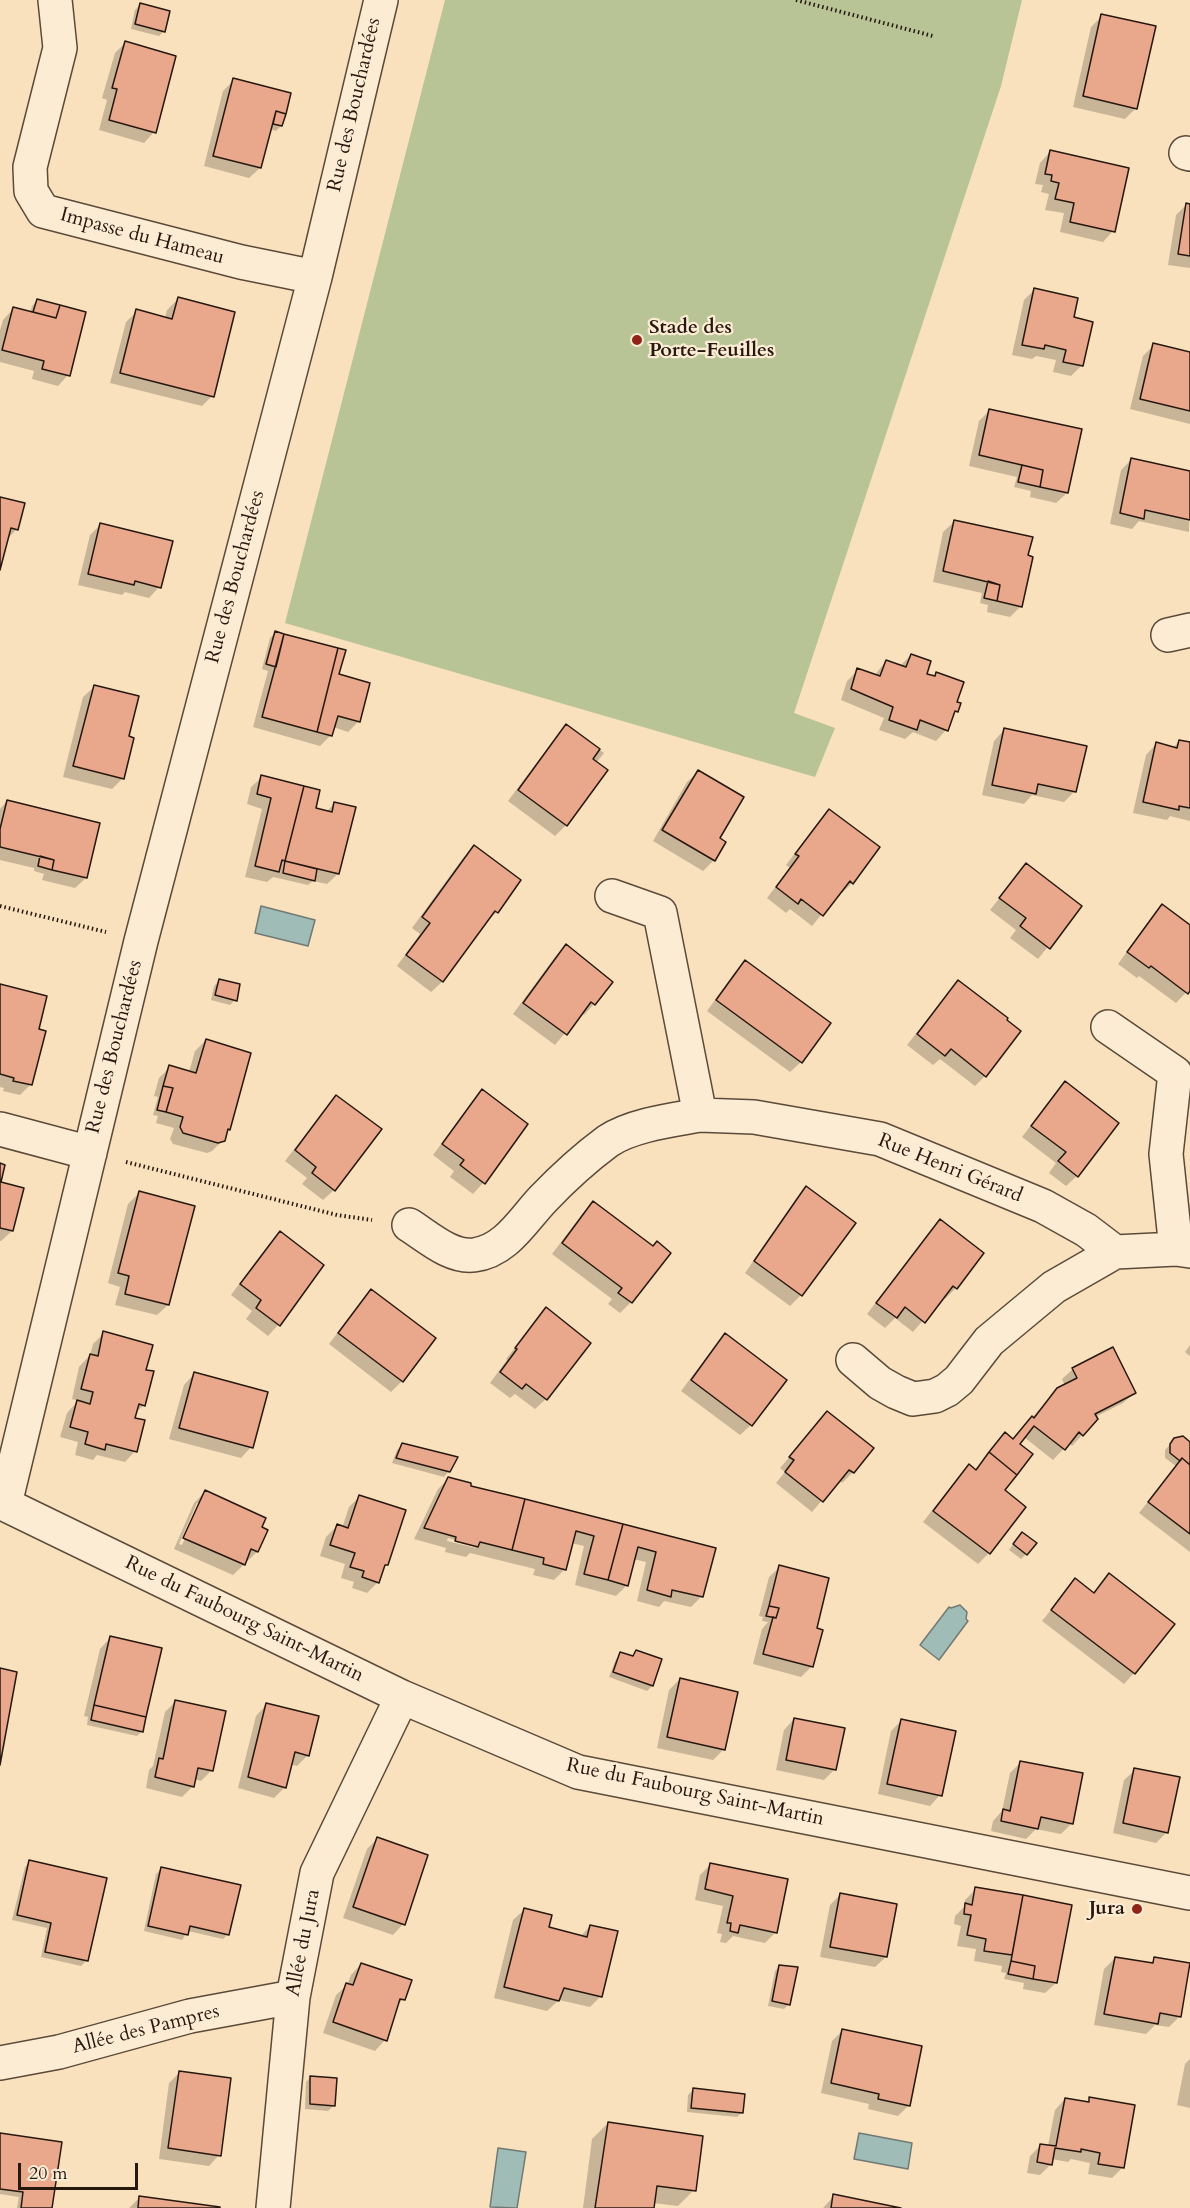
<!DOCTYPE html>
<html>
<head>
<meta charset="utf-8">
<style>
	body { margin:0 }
	#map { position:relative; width:1190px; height:2208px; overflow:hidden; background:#fae1bd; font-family:Cardo,serif }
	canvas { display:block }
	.scale { position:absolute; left:18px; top:2163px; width:120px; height:27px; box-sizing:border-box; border:3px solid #26180f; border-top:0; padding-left:8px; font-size:18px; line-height:21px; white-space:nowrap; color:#26180f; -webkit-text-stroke:4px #fcecd4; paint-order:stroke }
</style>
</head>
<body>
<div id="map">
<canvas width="1190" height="2208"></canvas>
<div class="scale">20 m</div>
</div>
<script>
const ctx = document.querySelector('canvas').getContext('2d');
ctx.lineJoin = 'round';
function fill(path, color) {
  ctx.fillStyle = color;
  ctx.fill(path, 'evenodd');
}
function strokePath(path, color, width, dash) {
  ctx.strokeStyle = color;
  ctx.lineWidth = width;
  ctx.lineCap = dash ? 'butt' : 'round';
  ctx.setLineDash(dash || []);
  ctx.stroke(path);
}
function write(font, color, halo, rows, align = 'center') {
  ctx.font = font + ' Cardo,serif';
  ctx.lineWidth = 4.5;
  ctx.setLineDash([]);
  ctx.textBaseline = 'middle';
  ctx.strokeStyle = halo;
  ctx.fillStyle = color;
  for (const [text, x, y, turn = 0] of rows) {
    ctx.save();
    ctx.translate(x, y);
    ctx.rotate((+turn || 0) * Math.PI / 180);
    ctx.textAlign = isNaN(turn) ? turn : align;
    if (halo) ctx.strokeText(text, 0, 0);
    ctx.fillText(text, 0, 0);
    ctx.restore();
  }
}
fill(new Path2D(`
	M445,0H1022L1001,86L794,713L835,728L815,777L285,623Z`), '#b8c496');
const water = new Path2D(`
	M261,906L315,920L308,946L255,933Z
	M960,1605L967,1612L966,1619L968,1621L939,1660L920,1645L949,1607L951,1608Z
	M859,2133L912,2143L908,2169L854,2159Z
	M498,2148L526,2152L517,2208L490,2207Z`);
fill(water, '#9fbcb7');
strokePath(water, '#6f7a74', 1.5);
fill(new Path2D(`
	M140,5L164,31L159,36L131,29L135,10Z
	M1102,16L1136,108L1125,119L1073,107L1091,27Z
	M125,43L154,132L144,143L99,130L107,100L102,98L115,53Z
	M234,80L289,94L281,126L276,131L270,129L260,168L249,178L204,166L223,91Z
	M1050,152L1113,231L1103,242L1060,232L1064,213L1045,210L1049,194L1041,192L1043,185L1035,184L1040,163Z
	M1186,205H1190V268L1168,265L1176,215Z
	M1035,289L1072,318L1082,365L1071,376L1053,372L1056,360L1036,356L1032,359L1012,355L1024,300Z
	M178,299L212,396L202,406L110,383L126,322L137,311L165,318L167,310Z
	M37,301L84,313L68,375L58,386L32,379L34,371L0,362V330L3,320L13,309L30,313L32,306Z
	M1154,345L1190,354V424L1130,409L1143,356Z
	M990,410L1067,493L1056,503L1030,497L1031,491L1014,487L1017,477L969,466L979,421Z
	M1131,460L1190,472L1189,532L1139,521L1132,529L1110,524L1121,470Z
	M0,498L17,529L6,540L0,563Z
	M954,522L1027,556L1021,606L1010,617L987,612L988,605L980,603L982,593L933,582L943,532Z
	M101,524L159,587L149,598L125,592L122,595L78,585L90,535Z
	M275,633L337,675L359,721L348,732L333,727L331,735L320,746L253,727L268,671L262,669L270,638Z
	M911,655L925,674L933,677L937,674L955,703L956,711L952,715L946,730L936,741L913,732L905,739L879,730L884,718L841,700L847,681L858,670L874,676L886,661L900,666Z
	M94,687L128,736L123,778L112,789L63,777L83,697Z
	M566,726L604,753L596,763L606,771L566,825L555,836L508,801L556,737Z
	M1004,730L1074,792L1064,802L1032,795L1024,804L982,795L994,741Z
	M1179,741L1190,744V821L1170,816L1167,820L1133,813L1146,755L1156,744L1173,748Z
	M698,772L718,838L714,860L703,871L653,841L687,782Z
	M262,777L314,809L326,812L335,803L338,874L327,884L313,881L308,885L273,877L267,882L245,877L262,809L247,804L251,787Z
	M7,801L86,878L75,888L42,880L44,874L34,871V868L0,860V809Z
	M829,811L852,883L842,893L840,892L812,926L790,909L786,913L767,898L790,868L786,865L819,822Z
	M474,847L519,881L497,912L485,922L442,982L431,992L397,966L420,934L412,928L463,858Z
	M1026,865L1080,907L1038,959L1010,938L1016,930L990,910Z
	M1162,906L1190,927V988L1176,1003L1139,976L1137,978L1118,964L1152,917Z
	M566,946L594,1004L584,1015L581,1013L555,1045L513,1014L555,957Z
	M746,962L801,1062L790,1072L707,1011L735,972Z
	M219,981L235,1000L230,1005L211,1000L214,986Z
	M958,982L985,1076L975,1086L940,1059L933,1065L907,1045L948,993Z
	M0,985L37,1030L31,1084L20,1095L3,1091L4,1088L0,1087Z
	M206,1040L249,1054L228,1129L223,1140L212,1151L207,1153L173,1144L170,1139L174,1128L156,1123L158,1116L153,1115L158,1097L154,1096L159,1078L170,1067L189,1072L195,1051Z
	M1065,1083L1077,1176L1066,1186L1049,1173L1056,1163L1022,1137L1055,1094Z
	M482,1091L526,1124L483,1183L473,1194L450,1177L454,1171L433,1155L472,1102Z
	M336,1097L334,1190L323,1200L302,1184L307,1178L285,1161L326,1108Z
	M0,1183L12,1231L1,1241H0Z
	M806,1188L854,1224L801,1295L790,1306L745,1273L796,1199Z
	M139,1193L168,1305L157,1315L115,1305L120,1287L108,1283L128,1204Z
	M594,1203L652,1248L669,1253L631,1302L620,1313L608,1304L612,1299L552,1254L583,1213Z
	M941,1221L982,1254L956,1288L945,1299L943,1297L913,1332L895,1318L885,1328L867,1314L930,1232Z
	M280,1233L322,1266L278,1325L268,1336L246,1319L252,1311L231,1295L269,1244Z
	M371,1291L434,1338L402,1381L391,1392L329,1344L361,1302Z
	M546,1309V1399L535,1409L515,1394L510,1398L490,1383L507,1360L506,1359Z
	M104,1333L144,1371V1405L135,1413V1451L125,1462L97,1455L93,1460L75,1455L78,1442L60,1437L67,1413L78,1401L72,1399L79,1367L90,1355L93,1344Z
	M725,1335L751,1425L740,1435L681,1391L715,1346Z
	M1190,1345V1356L1185,1352Z
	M1073,1369L1134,1393L1123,1403L1095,1417L1082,1435L1072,1446L1069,1443L1053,1460L1024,1437L1018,1445L1003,1491L1024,1507L989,1553L978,1564L923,1522L959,1476L970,1466L975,1470L1005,1434L1012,1440L1047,1401L1058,1389L1065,1386L1062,1379Z
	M194,1374L251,1447L241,1458L169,1439L184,1385Z
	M827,1413L853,1472L842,1483L839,1480L812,1512L776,1483L785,1472L780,1468Z
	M1175,1439L1190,1444V1552L1139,1513L1176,1466L1165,1458V1450Z
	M403,1445L449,1471L444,1477L392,1463L397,1450Z
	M448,1479L469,1487L714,1549L702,1596L691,1607L664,1601L659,1607L637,1601L646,1562L633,1559L627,1585L616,1596L575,1585L584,1546L571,1543L564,1570L554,1580L533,1575L535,1569L470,1553L466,1557L445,1552L446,1548L414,1539L438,1489ZM448,1538L479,1546L476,1548L447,1541Z
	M205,1492L260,1528L257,1552L233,1575L174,1549L194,1503ZM197,1503H201L182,1545L179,1544Z
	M359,1497L387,1564L382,1569L378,1582L367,1593L352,1588L354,1582L341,1578L345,1564L320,1556L326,1537L337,1526L342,1528L349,1507Z
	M1017,1539L1026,1554L1021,1559L1009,1550Z
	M780,1567L815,1629L812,1666L801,1677L753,1664L762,1629L768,1622L762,1621L763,1617L759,1616L769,1577Z
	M1109,1575L1134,1673L1124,1684L1042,1621L1075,1580L1092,1594Z
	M110,1638L142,1731L137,1736L87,1725L88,1717L84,1716L100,1649Z
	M636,1652L660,1660L652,1686L647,1691L609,1677L616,1659L621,1654L631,1657Z
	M680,1679L724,1749L713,1760L657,1748L669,1690Z
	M176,1701L212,1770L201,1781L194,1779L193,1786L182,1797L146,1788L149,1770L153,1766L165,1712Z
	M266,1705L308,1755L297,1766L290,1764L285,1787L274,1798L238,1788L256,1716Z
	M794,1719L835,1769L824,1780L776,1770L784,1730Z
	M902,1720L940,1795L930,1806L878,1794L891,1731Z
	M1021,1762L1072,1823L1061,1834L1036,1829L1026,1839L991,1831L993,1821L1002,1811L1010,1773Z
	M1135,1770L1167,1832L1156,1843L1113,1833L1124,1780Z
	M378,1838L403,1924L393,1935L343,1918L367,1849Z
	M30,1862L105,1879L86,1961L81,1966L41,1957L47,1928L12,1920L25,1867Z
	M711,1864L776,1932L765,1943L733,1936L726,1943L720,1942L722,1934L717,1933L723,1906L695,1900L700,1875Z
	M161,1869L228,1934L223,1939L188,1931L182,1940L144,1931L156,1874Z
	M976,1889L1071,1906L1056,1983L1045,1993L1023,1989L1024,1983L1004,1979L1006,1973L1001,1972L1002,1966L974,1961L976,1949L957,1946L961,1926L954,1924L955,1916L964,1907L965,1900Z
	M841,1894L886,1957L875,1967L820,1957L830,1905Z
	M524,1910L547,1928L580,1937L590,1926L616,1933L600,1997L590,2007L559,2000L547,2011L494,1998L513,1920Z
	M1115,1958L1149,1964L1155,1959L1189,1965L1179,2017L1169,2027L1155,2025L1146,2034L1094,2025L1104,1969Z
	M361,1964L403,1999L396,2007L385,2040L375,2051L323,2033L336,1995L347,1985L351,1975Z
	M780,1966L789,2004L784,2009L768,2006L775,1971Z
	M843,2030L909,2105L898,2116L868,2109L869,2104L821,2093L832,2041Z
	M1190,2059V2108L1177,2105L1185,2064Z
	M180,2072L219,2155L209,2166L159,2159L169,2083Z
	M311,2077L333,2106L328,2111L305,2109L306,2082Z
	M693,2090L742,2112L737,2117L687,2112L688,2095Z
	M1090,2098L1122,2168L1112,2178L1088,2174L1090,2163L1071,2159L1068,2162L1052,2159L1051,2164L1040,2175L1027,2173L1030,2156L1041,2145L1048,2146L1055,2110L1065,2099L1086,2103Z
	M608,2123L694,2190L678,2206L653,2203L652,2208H583L592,2139Z
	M0,2134L51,2208H17L19,2197L0,2194Z
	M834,2196L894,2208H823Z
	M140,2197L216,2208H129Z`), '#0003');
const building = new Path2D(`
	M140,3L170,11L165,32L135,24Z
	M1101,14L1156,26L1137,109L1083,96Z
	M125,41L176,56L156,133L109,120L117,89L112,88Z
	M233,78L291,93L286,114L276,111L261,168L213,156Z
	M276,111L286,114L282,126L273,124Z
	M1050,150L1129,168L1115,232L1070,222L1074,203L1055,199L1059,183L1051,181L1052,175L1045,174Z
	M1186,203L1190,204V256L1178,254Z
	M1034,288L1078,298L1074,317L1093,322L1083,366L1063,362L1066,350L1045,345L1044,349L1022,345Z
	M178,297L235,312L214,397L120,373L136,309L172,319Z
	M37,299L60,305L56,318L33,312Z
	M60,305L86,312L70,376L42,369L44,361L2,350L13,307L56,318Z
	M1153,343L1190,352V411L1140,399Z
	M989,409L1082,429L1068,493L1040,487L1043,470L979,455Z
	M1131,458L1190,471V520L1145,510L1144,519L1120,513Z
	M1022,465L1043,470L1040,487L1018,482Z
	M0,497L25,503L18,530L11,528L0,570Z
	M954,520L1033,537L1028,555L1033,557L1022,607L997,601L1000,585L943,571Z
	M100,523L173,541L161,588L135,581L134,585L88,574Z
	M988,581L1000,585L997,601L984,598Z
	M275,631L284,634L276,667L266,664Z
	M284,634L338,648L317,732L262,717Z
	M338,648L346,650L339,674L370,683L360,722L338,716L332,736L317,732Z
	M911,654L931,661L927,674L935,676L936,672L964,682L957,702L961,703L958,712L955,711L948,731L920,720L917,730L889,720L893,707L851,689L857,668L880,676L886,660L906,667Z
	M94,685L139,696L129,736L134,738L124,779L73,766Z
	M566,724L600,749L593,759L608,770L567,826L518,790Z
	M1004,728L1087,746L1076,792L1038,784L1036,794L992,785Z
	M1179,740L1190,742V808L1179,806V810L1143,802L1156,742L1177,748Z
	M698,770L744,797L720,838L726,842L715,861L662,830Z
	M261,775L304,786L285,861L282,860L279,872L255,866L271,798L257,794Z
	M304,786L320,790L316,808L332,812L334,802L356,807L339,874L285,861Z
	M7,800L100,823L87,878L52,870L54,860L0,847V829Z
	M829,809L880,847L853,884L850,881L823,916L801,899L798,904L776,887L799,856L795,854Z
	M474,845L521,880L498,913L495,911L443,982L406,955L430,923L422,917Z
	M40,856L54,860L52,870L38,866Z
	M285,861L317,869L315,881L283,873Z
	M1026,863L1082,906L1050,949L1020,926L1026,918L999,898Z
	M1162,904L1190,925V991L1188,994L1151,966L1149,968L1127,952Z
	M566,944L613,982L595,1005L591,1002L567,1035L523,1003Z
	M745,960L831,1023L802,1063L716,1000Z
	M219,979L240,984L237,1001L215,995Z
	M958,980L1008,1018L1007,1020L1021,1031L986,1077L951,1049L945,1056L917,1034Z
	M0,984L47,996L39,1029L46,1031L32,1085L13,1081L14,1078L0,1074Z
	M206,1039L251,1053L230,1130L228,1129L225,1141L218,1143L183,1133L180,1127L183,1117L166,1112L173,1088L163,1086L169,1065L196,1073Z
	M1065,1081L1119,1123L1078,1177L1058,1161L1066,1152L1031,1126Z
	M163,1086L173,1088L166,1112L157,1110Z
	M482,1089L528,1124L485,1184L460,1165L464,1160L442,1144Z
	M336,1095L382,1129L335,1191L312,1173L316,1167L295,1150Z
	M0,1163L5,1165L1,1182L24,1188L13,1231L0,1228Z
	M806,1186L856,1223L802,1296L754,1261Z
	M139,1191L195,1206L169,1305L125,1294L129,1276L118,1273Z
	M593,1201L653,1246L657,1241L671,1253L632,1303L618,1293L622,1288L562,1243Z
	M940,1219L984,1253L957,1289L953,1286L925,1323L905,1307L897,1318L876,1303Z
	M280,1231L324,1265L280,1326L256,1308L261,1300L240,1284Z
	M371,1289L436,1338L403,1382L338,1333Z
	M546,1307L591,1343L547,1400L526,1384L522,1389L500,1372L517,1349L515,1348Z
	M103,1331L153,1345L146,1370L154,1371L145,1406L139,1404L135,1418L145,1420L137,1452L106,1444L105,1450L85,1444L88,1432L70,1427L77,1400L90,1404L93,1392L81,1389L90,1354L98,1356Z
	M725,1333L787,1380L752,1426L691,1380Z
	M1113,1347L1136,1393L1095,1414L1098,1419L1083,1436L1079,1432L1065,1450L1034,1426L1020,1444L1033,1454L1017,1475L989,1452L1005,1432L1013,1439L1032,1416L1034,1418L1057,1388L1077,1378L1072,1368Z
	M194,1372L268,1392L253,1448L179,1428Z
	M827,1411L874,1448L854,1473L849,1470L823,1502L785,1472L794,1460L789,1457Z
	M1183,1436L1190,1442V1465L1182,1458L1180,1461L1170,1453V1444L1174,1438Z
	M402,1443L458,1457L450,1472L396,1458Z
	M989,1452L1017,1475L1005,1490L1026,1507L990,1554L933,1511L969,1464L976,1470Z
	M1182,1458L1190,1465V1534L1148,1502Z
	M448,1477L471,1483V1486L525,1499L512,1550L480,1542L478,1547L455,1541L456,1537L424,1528Z
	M205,1490L266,1518L262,1527L268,1530L258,1552L251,1549L245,1565L183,1538Z
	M359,1495L406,1510L388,1565H385L379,1583L362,1577L364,1571L350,1567L355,1553L330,1545L337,1524L348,1528Z
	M525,1499L623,1524L608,1580L584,1574L594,1536L576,1531L566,1570L543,1564L544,1558L512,1550Z
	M623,1524L716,1548L703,1597L672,1590L671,1597L647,1590L656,1552L638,1547L628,1586L608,1580Z
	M1022,1532L1037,1543L1027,1555L1013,1544Z
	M779,1565L829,1578L817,1628L823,1630L813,1667L763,1654L773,1617L776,1618L779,1608L769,1606Z
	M1109,1573L1175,1624L1135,1674L1051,1610L1075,1578L1094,1593Z
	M769,1606L779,1608L776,1618L766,1616Z
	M110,1636L162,1648L146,1717L94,1705Z
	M636,1650L662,1659L653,1686L613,1672L620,1652L633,1656Z
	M0,1668L17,1672L0,1765Z
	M680,1678L738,1692L725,1750L667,1737Z
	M175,1700L226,1711L213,1771L198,1768L194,1787L155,1777L159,1758L163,1759Z
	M266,1703L319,1716L309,1756L295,1752L286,1788L248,1777Z
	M94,1705L146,1717L143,1732L91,1720Z
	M794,1718L845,1728L836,1770L786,1760Z
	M901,1719L956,1731L942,1796L887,1784Z
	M1020,1761L1083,1773L1073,1824L1041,1817L1038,1829L1001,1821L1003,1809L1010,1811Z
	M1134,1768L1180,1777L1168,1833L1123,1823Z
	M377,1837L428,1855L405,1925L353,1907Z
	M29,1860L107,1878L88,1961L45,1952L51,1923L17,1915Z
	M710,1863L788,1879L777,1933L740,1925L738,1933L730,1931L731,1923H727L733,1896L705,1889Z
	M161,1867L241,1885L229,1935L190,1926L188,1935L148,1926Z
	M975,1887L1023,1895L1012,1955L984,1951L986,1939L967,1935L971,1915L964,1914L965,1903L972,1905Z
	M840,1893L897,1904L887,1957L830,1947Z
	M1023,1895L1072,1905L1057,1983L1033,1979L1035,1966L1011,1961Z
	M524,1908L552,1915L549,1927L587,1937L590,1925L618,1931L602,1997L564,1988L559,2001L504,1987Z
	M1115,1957L1153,1963L1154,1957L1190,1963L1181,2017L1160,2013L1158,2024L1104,2014Z
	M1011,1961L1035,1966L1033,1979L1008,1974Z
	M361,1963L412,1980L405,2000L400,1999L387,2041L333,2022L346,1983L353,1985Z
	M779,1965L798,1967L790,2005L772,2001Z
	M842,2029L922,2046L910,2106L878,2099L879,2094L831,2083Z
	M179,2071L231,2078L221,2156L168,2148Z
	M310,2076L337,2078L335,2106L310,2104Z
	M693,2088L745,2094L743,2113L691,2108Z
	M1089,2097L1135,2105L1124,2168L1098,2164L1100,2153L1081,2149V2152L1055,2148L1052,2165L1037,2162L1040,2144L1056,2146L1065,2098L1089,2102Z
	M608,2122L703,2136L696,2191L657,2186L654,2208H595Z
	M0,2133L62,2142L52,2208H21L23,2192L0,2189Z
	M833,2194L901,2208H831Z
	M139,2196L220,2207V2208H138Z`);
fill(building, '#e9a78c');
strokePath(building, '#26180f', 1.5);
const minor = new Path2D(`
	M55,0L60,48L30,167L31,191L43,211L241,262L315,277
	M1186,153L1190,154
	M1168,635L1190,630
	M612,896L660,913L700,1115L754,1117L880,1139L1043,1206L1086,1230L1115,1252
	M1108,1027L1175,1073L1166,1154L1176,1249L1190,1251
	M0,1129L90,1153
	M409,1225C428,1237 451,1258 474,1255C506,1251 523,1220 543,1199C563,1178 585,1158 608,1141C632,1125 672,1120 700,1115
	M853,1360L880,1383L896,1392L913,1399L935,1396L947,1390L959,1380L989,1341L1054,1287L1115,1252L1176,1249
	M0,1502L402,1697L578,1772L1190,1893
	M5,1504L141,941L315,277L381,0
	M0,2063L59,2052L190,2016L293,1997
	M273,2208L293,1997L317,1873L402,1697`);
strokePath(minor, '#5b4a3a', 36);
strokePath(new Path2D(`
	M796,0L933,36
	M0,906L106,932
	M126,1162L337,1215L372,1220`), '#26180f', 4, [1.5, 3]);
strokePath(minor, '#fcecd4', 33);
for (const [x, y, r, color] of [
	[637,340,6,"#8f2418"],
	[1137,1909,6,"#8f2418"]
]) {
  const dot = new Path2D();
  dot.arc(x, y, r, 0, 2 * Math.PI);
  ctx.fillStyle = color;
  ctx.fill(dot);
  strokePath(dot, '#fcecd4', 2);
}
write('20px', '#26180f', '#fcecd4', [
	["Rue des Bouchardées",355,105,-77],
	["Impasse du Hameau",142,237,15],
	["Rue des Bouchardées",236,577,-75],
	["Rue des Bouchardées",115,1047,-76],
	["Rue Henri Gérard",950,1169,22],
	["Rue du Faubourg Saint-Martin",244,1620,26],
	["Rue du Faubourg Saint-Martin",695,1793,12],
	["Allée du Jura",304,1943,-79],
	["Allée des Pampres",146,2030,-14]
]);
write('bold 20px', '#26180f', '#fcecd4', [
	["Stade des",649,328],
	["Porte-Feuilles",649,351],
	["Jura",1125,1909,"right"]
], 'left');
</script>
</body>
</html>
